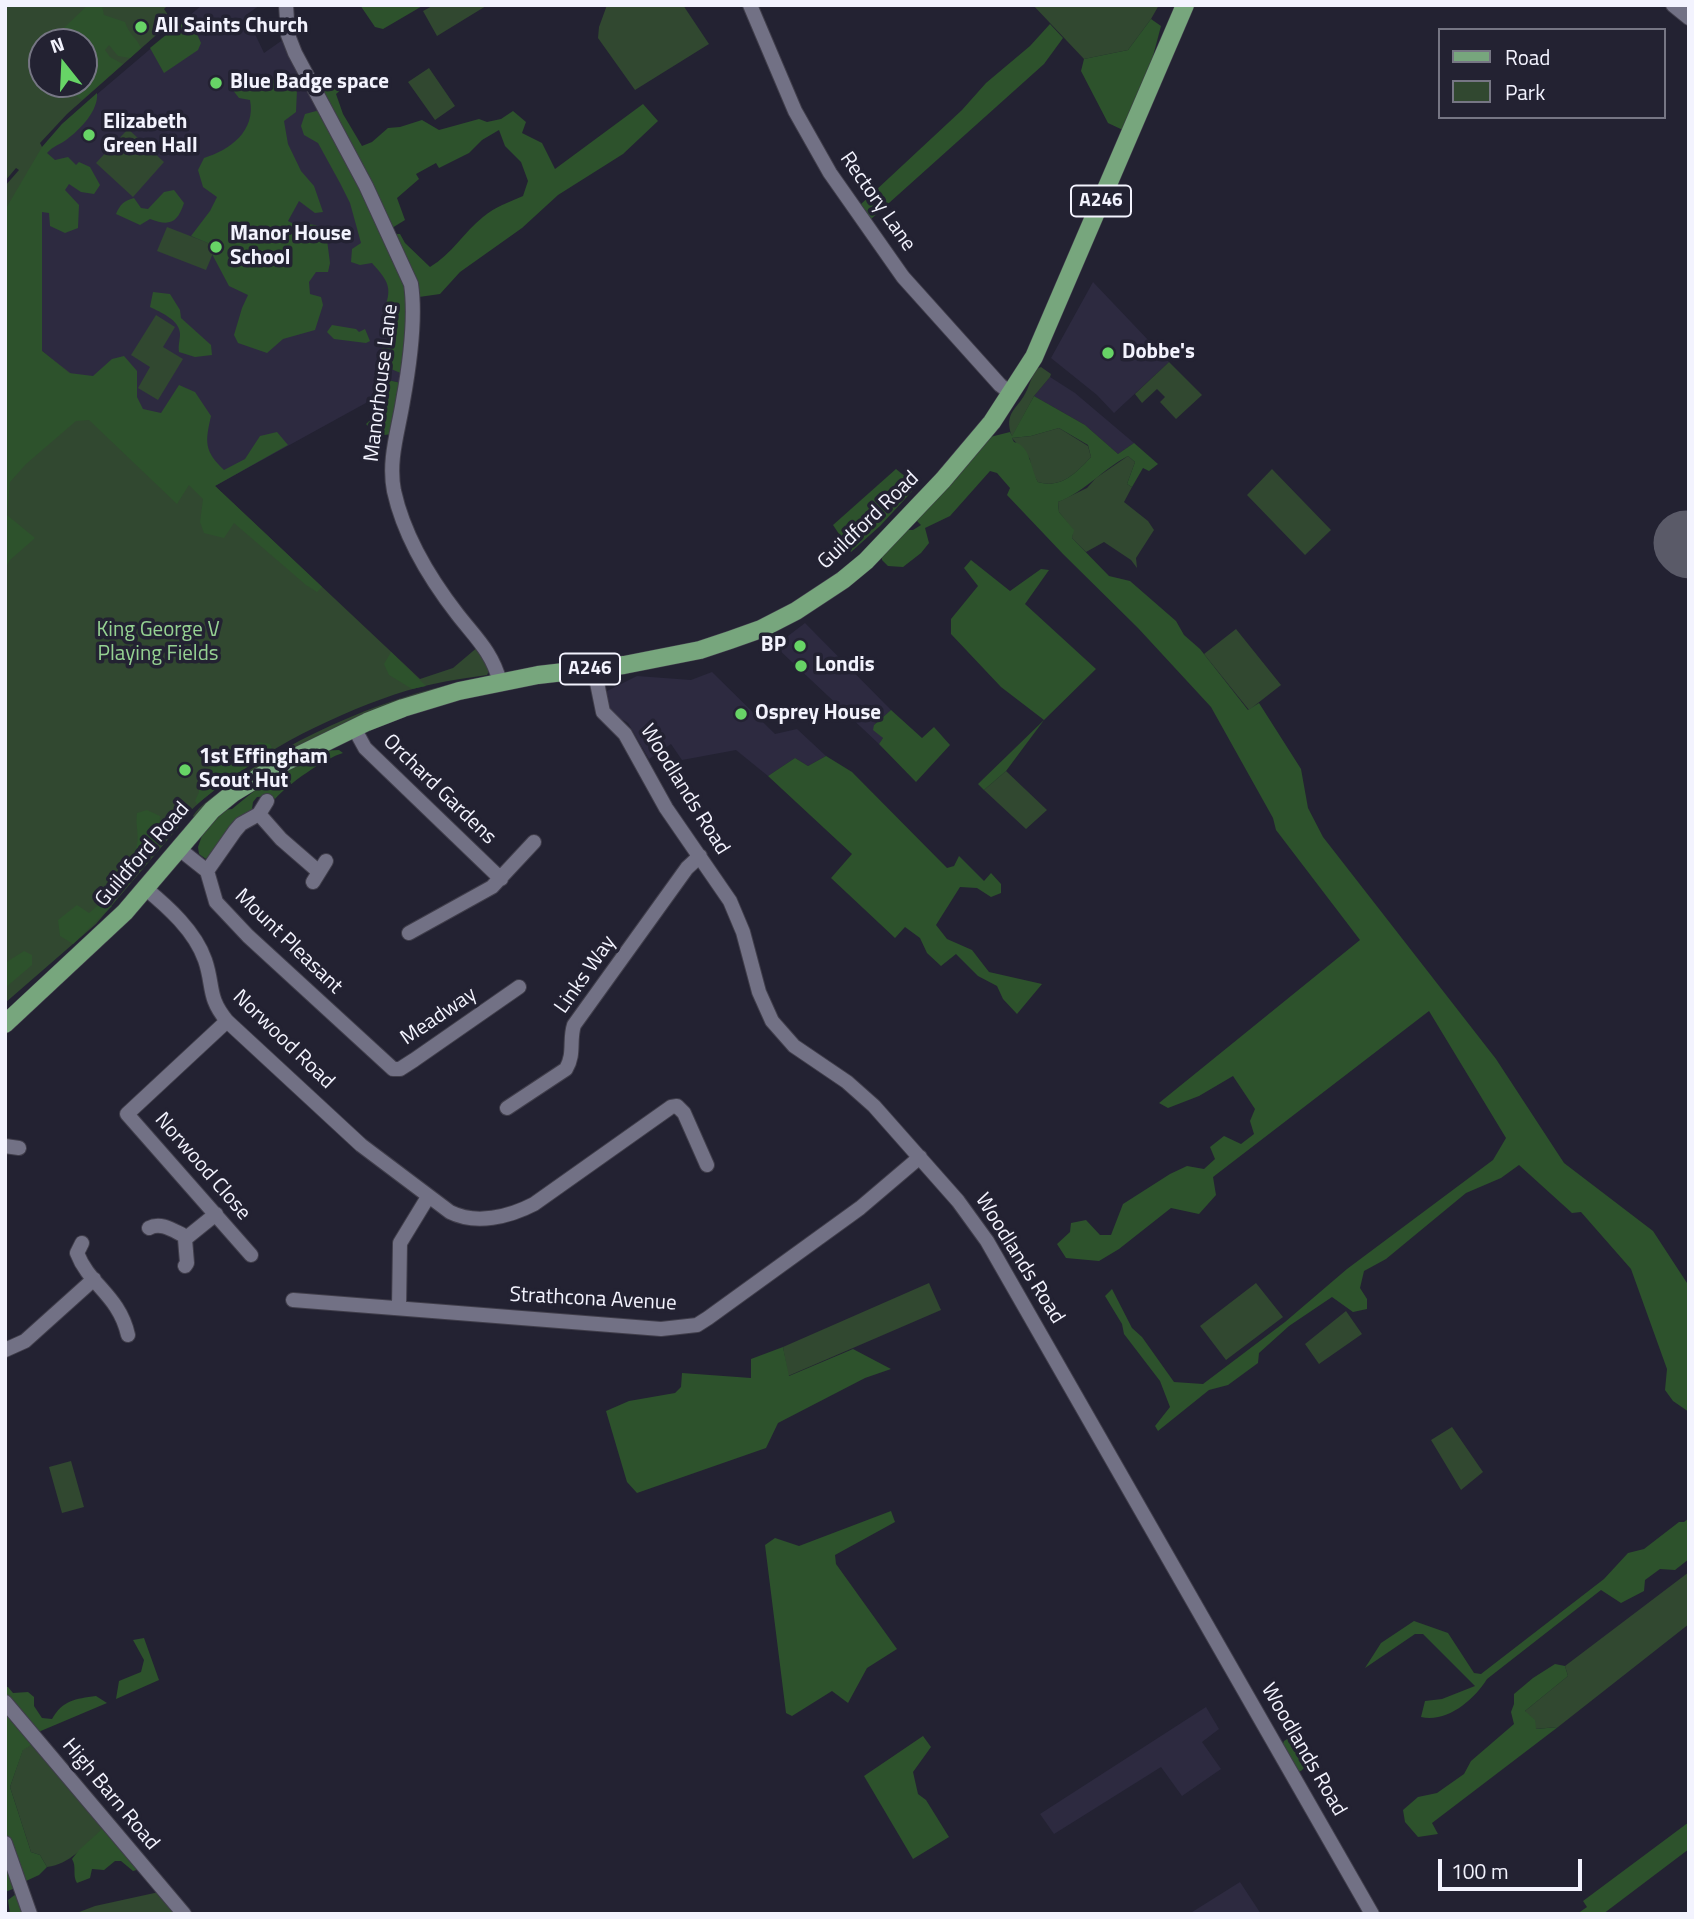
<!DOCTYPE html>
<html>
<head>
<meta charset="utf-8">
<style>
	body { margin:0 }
	#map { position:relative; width:1694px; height:1919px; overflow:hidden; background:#232232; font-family:"Titillium Web",sans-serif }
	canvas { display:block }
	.frame { position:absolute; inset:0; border:7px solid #f3f3fe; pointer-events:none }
	.legend { position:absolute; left:1438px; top:28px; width:228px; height:91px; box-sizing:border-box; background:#232232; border:2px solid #767684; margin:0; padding:9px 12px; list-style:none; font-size:21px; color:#f3f3fe }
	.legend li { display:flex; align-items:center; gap:14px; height:35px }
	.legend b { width:35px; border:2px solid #767684 }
	.north { position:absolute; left:28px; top:28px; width:70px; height:70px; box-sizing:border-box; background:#232232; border:2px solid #767684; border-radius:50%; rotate:342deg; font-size:19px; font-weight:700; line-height:28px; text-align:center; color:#f3f3fe }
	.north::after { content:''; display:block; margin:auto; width:24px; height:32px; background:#67d466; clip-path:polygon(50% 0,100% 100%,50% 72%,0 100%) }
	.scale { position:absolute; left:1438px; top:1859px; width:144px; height:32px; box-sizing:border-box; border:4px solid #f3f3fe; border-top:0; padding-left:9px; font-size:21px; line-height:24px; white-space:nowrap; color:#f3f3fe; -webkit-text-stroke:5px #232232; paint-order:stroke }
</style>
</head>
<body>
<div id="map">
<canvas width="1694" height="1919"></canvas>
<div class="frame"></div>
<ul class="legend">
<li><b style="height:9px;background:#77a67d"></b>Road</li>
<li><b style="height:19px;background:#314830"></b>Park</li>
</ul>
<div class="north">N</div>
<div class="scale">100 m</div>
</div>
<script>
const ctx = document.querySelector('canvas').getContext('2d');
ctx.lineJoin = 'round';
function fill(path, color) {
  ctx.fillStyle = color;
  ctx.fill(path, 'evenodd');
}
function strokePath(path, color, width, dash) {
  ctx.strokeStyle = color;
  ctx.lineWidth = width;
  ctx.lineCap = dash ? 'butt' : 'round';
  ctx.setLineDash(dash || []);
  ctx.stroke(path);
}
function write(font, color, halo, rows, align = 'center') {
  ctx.font = font + ' "Titillium Web",sans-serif';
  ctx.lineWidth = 7;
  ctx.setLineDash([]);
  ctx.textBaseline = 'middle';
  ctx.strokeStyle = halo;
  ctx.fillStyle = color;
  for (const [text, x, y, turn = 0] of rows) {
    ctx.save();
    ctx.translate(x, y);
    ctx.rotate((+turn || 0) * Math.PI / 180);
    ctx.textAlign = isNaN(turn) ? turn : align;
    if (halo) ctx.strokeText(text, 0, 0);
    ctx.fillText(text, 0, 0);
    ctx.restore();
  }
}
fill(new Path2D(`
	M202,5H260L246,15L264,53L284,39L399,266L401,383L388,380L384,393L215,486H204L42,351V147L62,124Z
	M1093,282L1169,362L1114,413L1097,395L1051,358Z
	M1050,377L1075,393L1134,443L1118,454L1085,425L1034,396Z
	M805,623L891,710L874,725L883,738L879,744L775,646Z
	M712,672L775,734L797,729L826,756L808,766L795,758L768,776L736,750L682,760L671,744L649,759L628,723L609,712L605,692L637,676L691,680Z
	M1206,1707L1219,1729L1202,1742L1221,1769L1182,1796L1161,1767L1054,1834L1040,1814Z
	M1240,1882L1261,1914H1189Z`), '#2d2a40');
fill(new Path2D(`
	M5,5H168L164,9L172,21L67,114L40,143L42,147V351L215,486L420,679L453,668L479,646L489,671L487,675C451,680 415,686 382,699C313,724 236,765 184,817L182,823L96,924L5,1003V186L19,170L16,168L5,181ZM42,42H84V84H42Z
	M434,5H486V6L437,36L423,11Z
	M607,5H683L709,44L635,90L598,38L599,27Z
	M1033,5H1159L1151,19L1128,50L1084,59Z
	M429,68L455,106L435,120L408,82Z
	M128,129L164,162L133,197L96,163Z
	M167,227L216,246L206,270L157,251Z
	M156,315L175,327L163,347L183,359L158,400L138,388L150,367L131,355Z
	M1169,362L1202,395L1176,419L1160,402L1165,397L1157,389L1142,403L1135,394Z
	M1041,367L1051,374L1050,377L1034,396L1012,437C1003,411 1018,410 1027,390C1030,383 1032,376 1036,369Z
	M1059,428L1088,446L1091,457C1076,473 1061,489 1038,482L1031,471L1030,459L1012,438L1031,436Z
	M1128,456L1135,462L1127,484L1132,487L1124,502L1148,521L1154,530L1136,558L1137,568L1131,560L1104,542L1086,552L1072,538L1073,530L1059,512L1058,502L1087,488L1096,478Z
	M1272,469L1331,530L1305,555L1247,495Z
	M1236,629L1281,685L1249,710L1204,654Z
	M485,677L428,694L195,818L193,816C200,805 214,796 225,788C297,733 395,693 485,677Z
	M1006,771L1047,810L1026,829L984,790Z
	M929,1283L941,1310L788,1376L783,1347Z
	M1256,1283L1283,1317L1226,1360L1200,1326Z
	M1346,1311L1362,1334L1319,1364L1305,1344Z
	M1452,1427L1483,1472L1461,1490L1431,1440Z
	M71,1461L84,1507L62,1513L49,1467Z
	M1689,1572V1624L1558,1727L1535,1729L1525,1711L1568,1676L1565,1666Z
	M35,1743L102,1823V1830C83,1846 71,1864 47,1867L40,1855L31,1852L10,1787L23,1749Z
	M159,1892L178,1914H74L95,1906Z`), '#314830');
fill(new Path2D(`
	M88,5H102L104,15L125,22C128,33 137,38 141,48L130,58L118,56L109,45L105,50L110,57L123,64L82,100L60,84H84V42H49Z
	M360,5H424L383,29L375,27Z
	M189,16L201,43L198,50L164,73L150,48Z
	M1151,19L1161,26L1152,60L1125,131L1108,123L1081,71L1084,59L1128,50Z
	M1050,24L1063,38L1044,64L870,220L860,205L962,110L986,83L1030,46Z
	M260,74L267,81L297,75L299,82L294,84L297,90L296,112L284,121L288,144L301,171L314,186L323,212L315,213L299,201L288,221L298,226L300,223L315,225L326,232L330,263L328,272H316L309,282L310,294L321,297L323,305L315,330L283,339L267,353L238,343L234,335L242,308L248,295L229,286L212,254L215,246L191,236L210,211L217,197L203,187L198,170L204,158C230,150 256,131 250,100L239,98L232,89L235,83Z
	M345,74L348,78L344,87L336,94L343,114L362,146L372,142L388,128L400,127L422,120L439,130L479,119L487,122L501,119L513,111L526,122L522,133L542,143L555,169L643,104L658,121L623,154L558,195L522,228L460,272L440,294L419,297L394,234H400L405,243L430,267C452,254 464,232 483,217C495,207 509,202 523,196L528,181L521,162L505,146L499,130L482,140L469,153L439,168L436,163L416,174L419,179L397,198L405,220L392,228L362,163L323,92Z
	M97,93C99,110 80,130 66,140C59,145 53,146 47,153L55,160L68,157L76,165L79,162L90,167L100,185L94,194L81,192L69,184L65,190L79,205L78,228L65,233L50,226L49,213L42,212V351L69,373L93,376L112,359L124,356L137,371V397L143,409L161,413L179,385L195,392L211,416C205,442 204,451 224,470L245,459L260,436L277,432L288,445L215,486L322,587L317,592L306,585L234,523L224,538L204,533L200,522L203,499L189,485L177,504L89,420L76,421L26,464L10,482L7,515L35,538L10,560L5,569V210L42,147L62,124Z
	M320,110L399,266L409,301L403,374L391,369L381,349L394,339L383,312C393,288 389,282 372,263L360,265L351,262L352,249L361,243L350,203L340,183L318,143L304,135L301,126L305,114Z
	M174,190L184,203C177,224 169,226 150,219L140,225L116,214C120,205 123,201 134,198L141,208L148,209L164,192Z
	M153,292L170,294L180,310L181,318L211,345L212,355L195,357L179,352C178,345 180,340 180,334C180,320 160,312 150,307Z
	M332,325L356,329L359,332L365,329L370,341L366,343L334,339L327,332Z
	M388,380L401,383L392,434L377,436L366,424L381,410Z
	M1034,396L1085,425L1118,454L1134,443L1158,464L1149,471L1143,468L1132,487L1127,484L1135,462L1128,456C1101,470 1088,490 1058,502L1059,512L1074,530L1072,538L1109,576L1130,581L1176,621L1184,635L1200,649L1248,710L1259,703L1301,769L1308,808L1323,837L1496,1059L1564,1163L1653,1231L1687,1283L1689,1412L1673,1401L1665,1390L1667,1369L1631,1269L1581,1212L1572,1213L1519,1165L1501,1178L1466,1193L1386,1259L1364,1271L1360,1288L1367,1299V1309L1353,1312L1332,1297L1289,1326L1259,1353L1258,1363L1228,1385L1209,1390L1158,1431L1155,1426L1170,1407L1160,1381L1124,1334L1122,1324L1105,1296L1112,1289L1132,1328L1142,1337L1174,1382L1203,1384L1285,1322L1347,1269L1493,1160L1506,1138L1429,1011L1213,1177L1216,1195L1199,1214L1171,1208L1119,1249L1099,1261L1066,1258L1057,1244L1070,1232L1071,1223L1086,1220L1100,1235H1111L1123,1204L1170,1174L1187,1166L1204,1169L1215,1159L1210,1147L1224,1136L1241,1144L1254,1134L1250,1121L1255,1109L1233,1076L1199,1096L1168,1108L1159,1103L1360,940L1276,830L1273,818L1211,707L1138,628L1063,554L1007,495L1010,488L997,473L990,471L950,516L925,528L929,543L921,553L903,567L888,566L882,560V554L905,530H913L921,525L916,520L990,437L1010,432L1012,436ZM1059,428L1088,445L1091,457C1076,473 1061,489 1038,482C1030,468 1031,446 1014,442L1012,438L1031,436Z
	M896,469L917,486L880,526L851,552L833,525Z
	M971,560L1010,591L1041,569L1049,570L1025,604L1096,669L1044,720L1006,771L984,790L978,784L1044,720L1001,687L951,634V619L978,586L964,568Z
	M391,652L426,686L412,689L389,675L384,664Z
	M891,710L922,738L934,727L950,745L916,782L879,744L883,738L873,730L874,725Z
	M258,742L270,744L273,751L230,778L197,804L195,801L199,792L198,779L212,767L236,758Z
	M339,750L343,753C325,758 287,785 275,799L271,796L257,797L253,802L252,809L234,824L214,856L206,859L199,854L198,847L205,827L224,810L232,809L259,787L320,751Z
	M826,756L852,772L947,868L954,866L959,856L984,881L991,873L1001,884V893L991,897L977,888L960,887L936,925L947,939L972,950L989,972L1042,984L1017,1014L1003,999L997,986L978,976L956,954L941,966L927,953L920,938L905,927L895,938L831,878L852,854L768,776L795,758L808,766Z
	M147,810L160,816L159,841L136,872L129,874L124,869C127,861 133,856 136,848C140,838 135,825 137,813Z
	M102,902L112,906L73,944L60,936L58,920L77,905L89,913Z
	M24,951L32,955V965L5,988V963Z
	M783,1347L789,1376L853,1349L891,1369L865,1378L778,1423L766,1448L637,1493L627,1482L606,1411L629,1401L675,1393L681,1387L682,1373L751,1378V1359Z
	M891,1511L895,1522L835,1555L836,1564L897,1649L867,1668L848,1703L832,1691L792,1716L786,1713L765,1545L775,1538L799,1546Z
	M1689,1518V1559L1675,1570L1660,1569L1645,1580L1644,1591L1621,1603L1601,1590L1487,1679C1474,1700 1447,1723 1421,1717L1425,1701L1442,1699L1475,1686L1423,1634H1415L1365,1668L1381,1643L1414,1621L1448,1633L1474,1673L1481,1674L1604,1579L1628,1553L1644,1549L1679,1522H1684Z
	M144,1638L159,1680L116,1699L119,1681L141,1672L144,1660L133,1640Z
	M1555,1664L1565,1666L1568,1676L1525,1711L1535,1720L1536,1729L1558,1727L1432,1823L1438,1834L1418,1837L1405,1822L1403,1810L1418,1797L1437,1793L1464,1774L1471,1761L1514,1724L1511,1712L1514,1704V1694L1533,1678Z
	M5,1687H8L13,1693L28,1692L34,1697V1706L42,1718L52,1719C63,1700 75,1699 96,1696L107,1703L36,1733L6,1695Z
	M5,1706L35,1743L23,1750L10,1787L31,1852L40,1855L47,1867L39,1875L26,1881L33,1914H10L8,1900L16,1894L13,1889L5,1892Z
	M1300,1731L1304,1737L1302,1745L1310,1754L1309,1763L1301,1771L1296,1772L1282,1746L1284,1741Z
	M923,1736L931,1747L913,1772L918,1794L926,1800L949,1837L913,1859L864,1776Z
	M1689,1822V1849L1603,1914H1577L1587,1907L1583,1901Z
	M102,1823L140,1869L133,1871L121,1861H115L104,1870L92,1869L90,1878L77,1883C72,1875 77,1867 72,1859L79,1850L101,1830Z`), '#2d522c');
strokePath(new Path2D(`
	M1686,543L1689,546`), '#5a5a68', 65);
const minor = new Path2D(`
	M286,5L288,35L295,53L366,186L411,284C416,317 409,368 403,401C398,432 388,460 394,491C404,536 430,579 458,615C476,638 492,652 500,682
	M750,5L795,111L830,173L903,277L1000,385L1012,394
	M1673,5L1689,18
	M594,668L603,712L625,734L666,808L730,901L743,932L759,992L772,1021L794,1046L847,1082L874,1106L958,1201L987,1241L1372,1914
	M354,728L365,748L501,879
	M259,814L281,839L319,872
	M178,848L207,871L216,902L248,936L393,1069H400L414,1060L519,987
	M207,871L235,831L241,824L259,814L267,801
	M313,882L326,861
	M145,888C168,907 195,931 205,960C214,986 207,997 227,1021L361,1145L450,1212C476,1225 509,1217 534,1204L671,1107L677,1106L684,1113L707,1165
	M409,933L492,887L534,842
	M227,1021L127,1114L251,1255
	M507,1108L566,1069C575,1054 569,1040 574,1025L687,868L700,856
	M5,1146L19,1148
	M149,1228C162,1221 175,1232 187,1237
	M82,1243L77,1253C89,1285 119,1295 128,1335
	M185,1266L187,1263L185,1239L216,1214
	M293,1300L661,1329L697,1325L708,1318L860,1208L920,1157
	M399,1308L400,1243L428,1197
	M5,1350L25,1341L94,1279
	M5,1702L184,1914
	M5,1843L30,1914`);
const major = new Path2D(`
	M5,1024L125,912L212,810L233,793L279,765L367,722L403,708L459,691L538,675L624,665L700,650L730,640L761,629L796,611L843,580L866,561L943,480L992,422L1034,357L1185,5`);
strokePath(minor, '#403e4b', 16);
strokePath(major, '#403e4b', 19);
strokePath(minor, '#727185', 14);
strokePath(major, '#77a67d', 18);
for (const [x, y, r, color] of [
	[141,27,7,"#67d466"],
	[216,83,7,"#67d466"],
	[89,135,7,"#67d466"],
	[216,247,7,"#67d466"],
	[1108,353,7,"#67d466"],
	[800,646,7,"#67d466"],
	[801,666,7,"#67d466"],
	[741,714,7,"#67d466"],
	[185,770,7,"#67d466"]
]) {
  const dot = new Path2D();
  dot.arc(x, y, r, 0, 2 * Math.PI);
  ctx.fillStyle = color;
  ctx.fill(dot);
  strokePath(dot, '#232232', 2.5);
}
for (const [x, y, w] of [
	[1101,201,60],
	[590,669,60]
]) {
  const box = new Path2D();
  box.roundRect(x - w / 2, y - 15.5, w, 31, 5);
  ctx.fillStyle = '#232232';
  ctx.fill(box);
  strokePath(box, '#f3f3fe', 2);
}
write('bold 19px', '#f3f3fe', null, [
	["A246",1101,201],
	["A246",590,669]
]);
write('bold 21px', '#f3f3fe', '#232232', [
	["All Saints Church",155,27],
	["Blue Badge space",230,83],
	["Elizabeth",103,123],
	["Green Hall",103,147],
	["Manor House",230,235],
	["School",230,259],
	["Dobbe's",1122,353],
	["BP",786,646,"right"],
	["Londis",815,666],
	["Osprey House",755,714],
	["1st Effingham",199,758],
	["Scout Hut",199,782]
], 'left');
write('21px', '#f3f3fe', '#232232', [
	["Rectory Lane",877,202,55],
	["Manorhouse Lane",382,383,-83],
	["Guildford Road",869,521,-44],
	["Orchard Gardens",439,790,44],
	["Woodlands Road",684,790,58],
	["Guildford Road",143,855,-49],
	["Mount Pleasant",288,942,44],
	["Links Way",586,975,-55],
	["Meadway",439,1017,-34],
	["Norwood Road",283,1040,44],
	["Norwood Close",202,1167,49],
	["Woodlands Road",1019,1259,58],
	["Strathcona Avenue",593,1300,3],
	["Woodlands Road",1303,1750,60],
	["High Barn Road",110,1795,50]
]);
write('21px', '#95d192', '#232232', [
	["King George V",158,631],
	["Playing Fields",158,655]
]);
</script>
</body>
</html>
